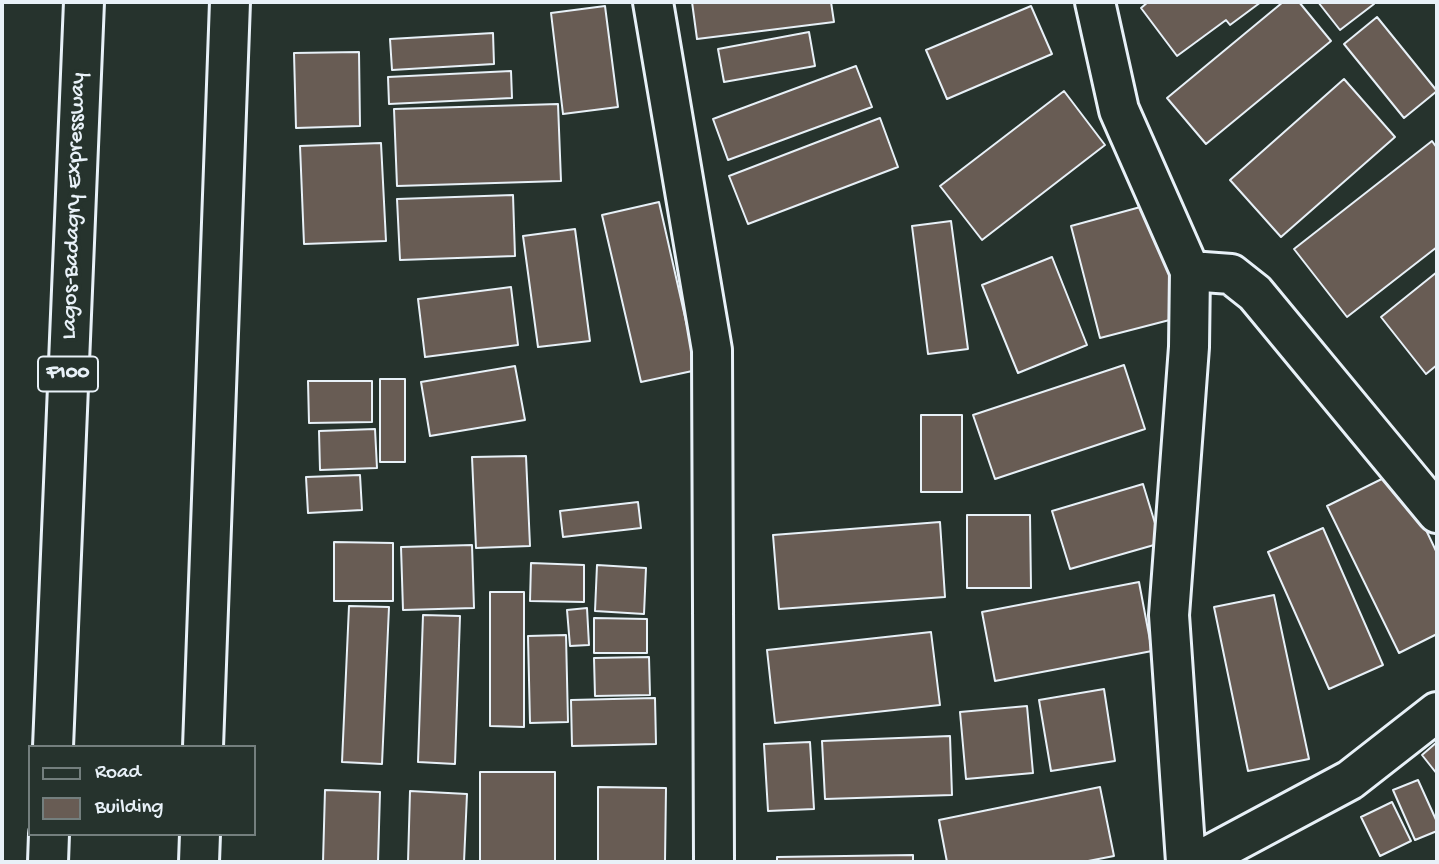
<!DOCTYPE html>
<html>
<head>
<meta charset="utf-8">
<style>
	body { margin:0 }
	#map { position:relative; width:1439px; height:864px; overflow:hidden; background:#26332d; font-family:"Gochi Hand",sans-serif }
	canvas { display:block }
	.frame { position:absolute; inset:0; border:4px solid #e8f1f8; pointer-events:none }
	.legend { position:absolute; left:28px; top:745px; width:228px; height:91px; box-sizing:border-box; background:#26332d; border:2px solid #747f7e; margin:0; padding:9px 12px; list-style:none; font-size:21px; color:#e8f1f8 }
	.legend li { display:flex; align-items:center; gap:14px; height:35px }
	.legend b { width:35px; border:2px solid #747f7e }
</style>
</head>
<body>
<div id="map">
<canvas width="1439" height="864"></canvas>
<div class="frame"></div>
<ul class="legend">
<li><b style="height:9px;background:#26332d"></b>Road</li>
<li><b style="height:19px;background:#685c54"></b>Building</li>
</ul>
</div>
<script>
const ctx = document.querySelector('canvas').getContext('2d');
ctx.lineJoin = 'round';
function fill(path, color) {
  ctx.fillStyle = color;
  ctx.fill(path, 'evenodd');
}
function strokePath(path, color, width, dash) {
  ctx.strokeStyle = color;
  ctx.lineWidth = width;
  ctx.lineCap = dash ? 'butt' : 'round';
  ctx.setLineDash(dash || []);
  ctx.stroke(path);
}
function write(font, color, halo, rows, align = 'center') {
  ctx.font = font + ' "Gochi Hand",sans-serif';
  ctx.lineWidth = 7;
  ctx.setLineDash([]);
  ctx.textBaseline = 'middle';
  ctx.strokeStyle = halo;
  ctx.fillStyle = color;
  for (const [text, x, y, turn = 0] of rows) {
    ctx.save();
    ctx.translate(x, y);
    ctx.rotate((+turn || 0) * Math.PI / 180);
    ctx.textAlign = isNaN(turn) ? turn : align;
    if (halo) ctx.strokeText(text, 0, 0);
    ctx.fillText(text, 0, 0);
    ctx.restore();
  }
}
const building = new Path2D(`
	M692,2H831L834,22L697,39Z
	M1148,2H1261L1230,25L1226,20L1177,56L1141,8Z
	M1283,2H1299L1331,41L1206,144L1167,98Z
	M1318,2H1373L1374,4L1340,30Z
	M605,6L618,107L563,114L551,13Z
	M1031,6L1052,54L947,99L926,50Z
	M1377,17L1437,91L1404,118L1344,44Z
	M809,32L815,66L724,82L718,49Z
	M493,33L494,64L392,70L390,39Z
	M359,52L360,126L296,128L294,53Z
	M856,66L872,107L728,160L713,119Z
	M511,71L512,98L389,104L388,77Z
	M1344,79L1395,137L1281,237L1230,180Z
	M1064,91L1105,145L982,240L940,186Z
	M558,104L561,181L397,186L394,109Z
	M880,118L898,167L748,224L729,176Z
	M1432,141L1437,148V247L1347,317L1294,249Z
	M381,143L386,241L304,244L300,146Z
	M513,195L515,256L400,260L397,199Z
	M659,202L697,370L641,382L602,215Z
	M1155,203L1185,316L1100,338L1071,226Z
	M951,221L968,349L928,354L912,226Z
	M575,229L590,341L538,347L523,236Z
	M1052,257L1087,345L1018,373L982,285Z
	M1437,272V365L1426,374L1381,317Z
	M511,287L518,345L425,357L418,299Z
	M1124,365L1145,429L995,479L973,415Z
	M515,366L525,420L430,436L421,382Z
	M380,379H405V462H380Z
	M308,381H372V422L309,423Z
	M921,415H962V492H921Z
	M375,429L377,468L320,470L319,431Z
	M526,456L530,546L476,548L472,457Z
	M1398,471L1437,553V634L1399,653L1327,506Z
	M360,475L362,510L308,513L306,477Z
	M1143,484L1161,543L1070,569L1052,511Z
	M638,502L641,528L563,537L560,511Z
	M967,515H1030L1031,588H967Z
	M940,522L945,597L779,609L773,535Z
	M1323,528L1383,665L1329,689L1268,552Z
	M334,542L393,543V601H334Z
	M472,545L474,608L403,610L401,547Z
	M531,563L584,565V602L530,601Z
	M597,565L646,568L644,614L595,611Z
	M1139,582L1152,651L995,681L982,612Z
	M490,592H524V727L490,726Z
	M1274,595L1309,759L1248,771L1214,607Z
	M349,606L389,607L382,764L342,762Z
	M587,608L589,645L570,646L567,610Z
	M423,615L460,616L455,764L418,762Z
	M594,618L647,619V653H594Z
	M931,632L940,705L775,723L767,650Z
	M566,635L568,722L530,723L528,636Z
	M649,657L650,695L595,696L594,658Z
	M1104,689L1115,761L1051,771L1039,700Z
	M655,698L656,744L572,746L571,700Z
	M1027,706L1033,773L966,779L960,712Z
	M950,736L952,795L825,799L822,741Z
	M810,742L814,809L768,811L764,744Z
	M1437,742V774L1422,755Z
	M480,772H555V862H480Z
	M1418,780L1437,822V831L1415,840L1393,790Z
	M598,787L666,788L665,862H598Z
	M1100,787L1114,856L1083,862H947L939,820Z
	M325,790L380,792L378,862H323Z
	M410,791L467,794L464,862H408Z
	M1392,802L1411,841L1380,856L1361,817Z
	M913,855V862H777V857Z`);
fill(building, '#685c54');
strokePath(building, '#e8f1f8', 2);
const street = new Path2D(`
	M653,2L712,350L714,862
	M1095,2L1119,110L1190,271L1231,274L1255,293L1437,513
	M1186,862L1169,615L1189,347L1190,271
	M1197,862L1350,780L1437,712`);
const primary = new Path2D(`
	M203,747L230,2
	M199,862L200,834`);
const highway = new Path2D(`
	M53,747L84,2
	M48,862L49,834`);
strokePath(street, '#e8f1f8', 44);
strokePath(primary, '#e8f1f8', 44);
strokePath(highway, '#e8f1f8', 44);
strokePath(street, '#26332d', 38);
strokePath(primary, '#26332d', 38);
strokePath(highway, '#26332d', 38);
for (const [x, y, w] of [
	[68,374,60]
]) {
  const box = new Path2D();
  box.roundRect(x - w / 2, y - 17.5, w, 35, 5);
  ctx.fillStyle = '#26332d';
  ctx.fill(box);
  strokePath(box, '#e8f1f8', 2);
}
write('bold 21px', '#e8f1f8', null, [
	["F100",68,374]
]);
write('23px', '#e8f1f8', '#26332d', [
	["Lagos-Badagry Expressway",75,206,-88]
]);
</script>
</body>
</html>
